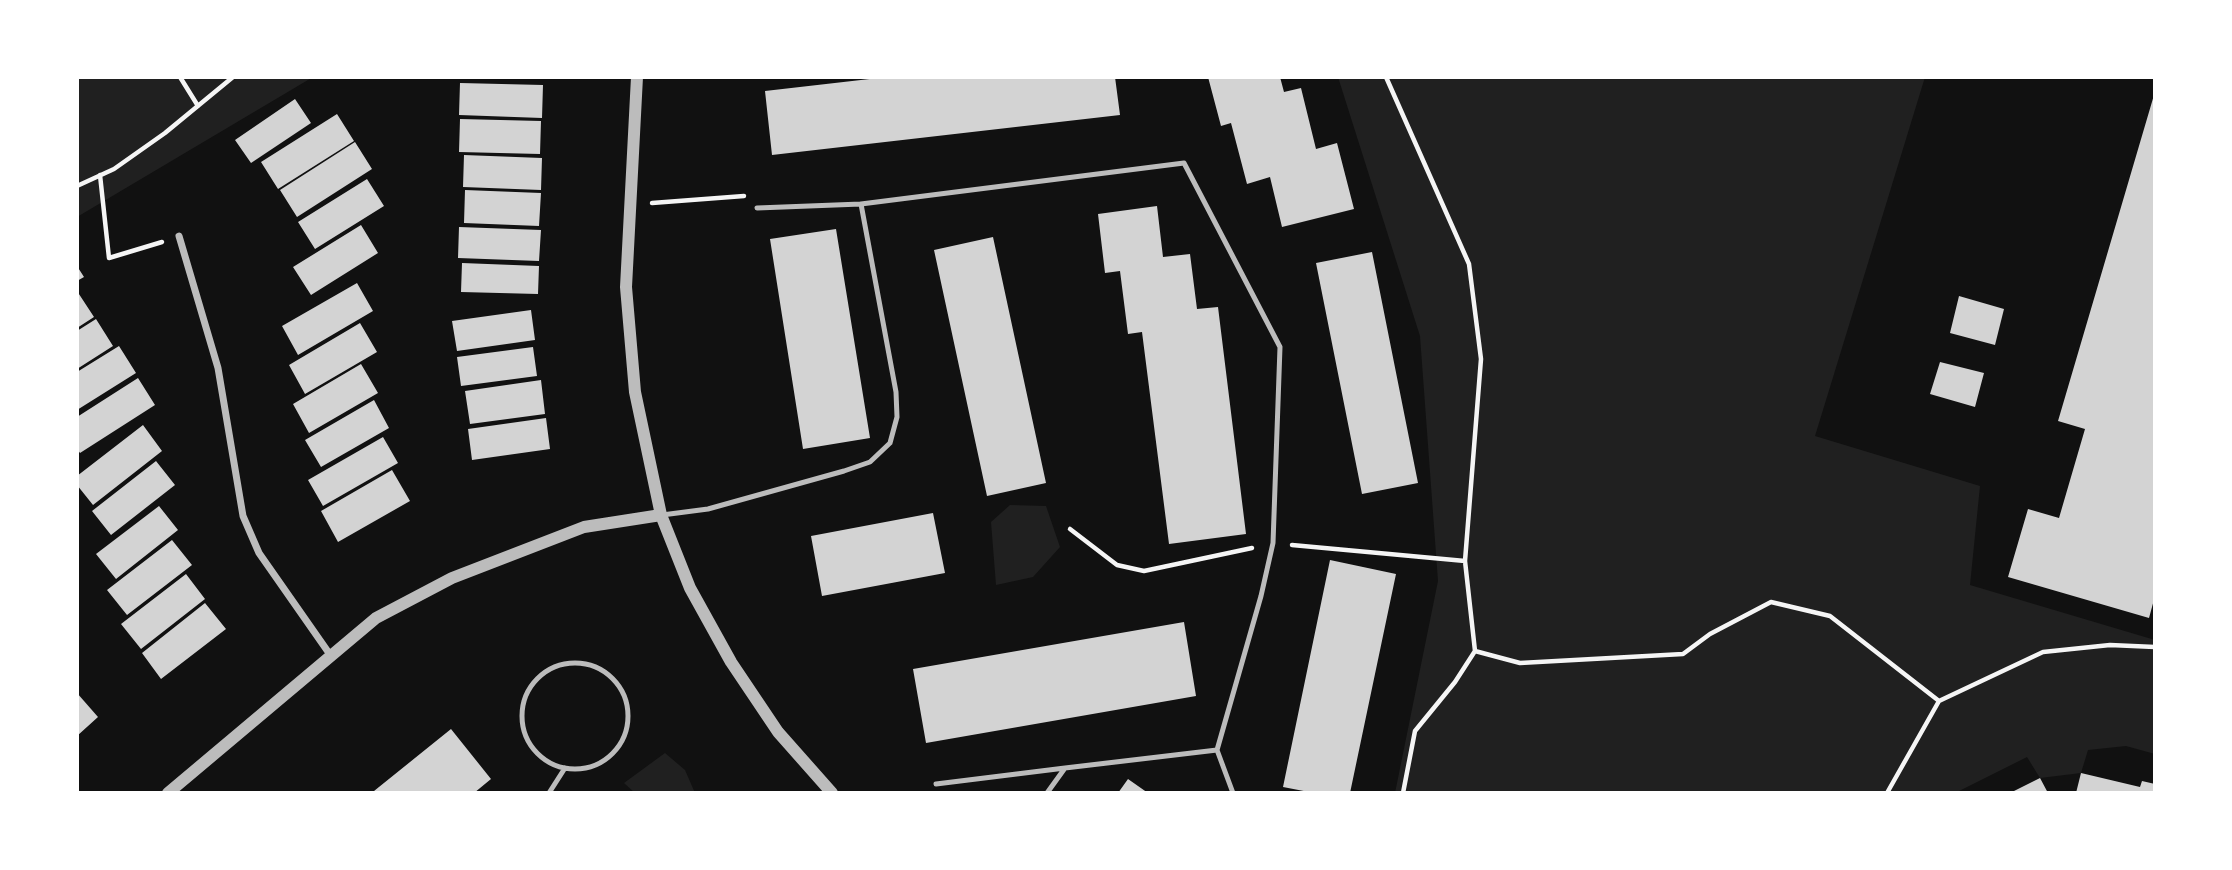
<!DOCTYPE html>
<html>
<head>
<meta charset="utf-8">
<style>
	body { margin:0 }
	#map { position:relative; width:2232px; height:870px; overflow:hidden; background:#111; font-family:Raleway,sans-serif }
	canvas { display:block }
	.frame { position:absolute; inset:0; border:79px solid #fff; pointer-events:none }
</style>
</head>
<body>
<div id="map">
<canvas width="2232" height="870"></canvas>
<div class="frame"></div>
</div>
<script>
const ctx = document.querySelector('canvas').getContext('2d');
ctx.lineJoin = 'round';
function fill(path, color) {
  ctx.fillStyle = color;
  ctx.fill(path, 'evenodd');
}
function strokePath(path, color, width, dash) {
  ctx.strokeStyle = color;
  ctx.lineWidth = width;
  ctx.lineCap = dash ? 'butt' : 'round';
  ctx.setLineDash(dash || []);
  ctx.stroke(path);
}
fill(new Path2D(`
	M77,77H313L77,217Z
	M1338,77H1925L1815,436L1980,486L1970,585L2155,640V754L2126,746L2088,750L2081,773L2040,778L2027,757L1955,793H1395L1438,581L1420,336Z
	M1010,505L1046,506L1060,547L1033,577L996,585L991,522Z
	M665,753L685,770L695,793H635L624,783Z`), '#202020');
fill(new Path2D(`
	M887,77H1115L1120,115L772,155L765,91Z
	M1208,77H1280L1284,92L1301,88L1316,149L1337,143L1354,209L1282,227L1270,177L1247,184L1231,123L1221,126Z
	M460,83L543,85L542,118L459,115Z
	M2154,95L2155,596L2149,618L2008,577L2028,509L2059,518L2085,429L2058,421Z
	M295,99L311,123L251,163L235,140Z
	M337,114L354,141L278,189L261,162Z
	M460,119L541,121L540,154L459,152Z
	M355,142L372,169L297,217L280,190Z
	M464,155L542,158L541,190L463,187Z
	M367,179L384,206L315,249L298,222Z
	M465,190L541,193L539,226L464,223Z
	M1157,206L1163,257L1190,254L1197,309L1218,307L1246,534L1169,544L1142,332L1128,334L1120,271L1105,273L1098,214Z
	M361,225L378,253L311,295L293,267Z
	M459,227L541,230L539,261L458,258Z
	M836,229L870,438L803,449L770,239Z
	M993,237L1046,483L987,496L934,250Z
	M1372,252L1418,483L1362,494L1316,263Z
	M462,263L539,266L538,294L461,292Z
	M77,266L84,277L77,281Z
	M357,283L373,311L298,355L282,326Z
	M77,291L94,317L77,328Z
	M1959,296L2004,309L1995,345L1950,333Z
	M531,310L535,340L457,351L452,321Z
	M96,319L113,346L77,369V331Z
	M360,323L377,352L305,394L289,365Z
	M119,346L136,373L77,410V372Z
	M533,347L537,376L461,386L457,357Z
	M1940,362L1984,373L1975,407L1930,394Z
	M361,364L378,393L309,433L293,404Z
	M138,378L155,405L80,453L77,449V417Z
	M541,380L545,414L470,424L465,391Z
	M374,400L389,428L321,467L305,440Z
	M546,418L550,449L472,460L468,429Z
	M143,425L162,451L93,505L77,485V476Z
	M383,437L398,463L323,506L308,480Z
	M156,461L175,485L111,535L92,511Z
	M392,470L410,501L338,542L321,511Z
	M159,506L178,530L116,579L96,554Z
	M933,513L945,573L822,596L811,536Z
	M172,540L192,565L127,615L107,590Z
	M1330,560L1396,574L1350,793H1314L1283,787Z
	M186,574L205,599L141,649L121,624Z
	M205,603L226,629L161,679L142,653Z
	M1184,622L1196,696L926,743L913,669Z
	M77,693L98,717L77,736Z
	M451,729L491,779L474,793H376L374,791Z
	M2081,773L2140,787L2142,781L2155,784V793H2076Z
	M2040,778L2048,793H2010Z
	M1128,779L1148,793H1118Z`), '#d3d3d3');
strokePath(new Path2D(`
	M180,77L198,106
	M1386,77L1469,264L1481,359L1465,561L1475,651
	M100,175L109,258L162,242
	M77,186L114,169L165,133L233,77
	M652,203L744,196
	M1070,529L1117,565L1144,571L1252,548
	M1292,545L1465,561
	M1475,651L1520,663L1683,654L1710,634L1771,602L1830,616L1939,701
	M1939,701L2043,652L2110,645L2155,647
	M1403,793L1415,731L1455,682L1475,651
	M1887,793L1939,701`), '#f5f5f5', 4.5);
strokePath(new Path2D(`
	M757,208L861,204
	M662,515L708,509L844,471L870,462L890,443L897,417L896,392L861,204L1184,163L1280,347L1273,543L1261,596L1217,750L1065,768L1047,793
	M522 716a53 53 0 1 1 106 0a53 53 0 1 1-106 0Z
	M1217,750L1233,793
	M936,784L1065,768
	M549,793L565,768`), '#bcbcbc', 5);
strokePath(new Path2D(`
	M179,236L218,368L243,516L259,553L331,656`), '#bcbcbc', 7);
strokePath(new Path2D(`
	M637,77L626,287L635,392L661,515L690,588L731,662L778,732L832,793
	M168,793L376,618L452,578L584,527L661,515`), '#bcbcbc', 12);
</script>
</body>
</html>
